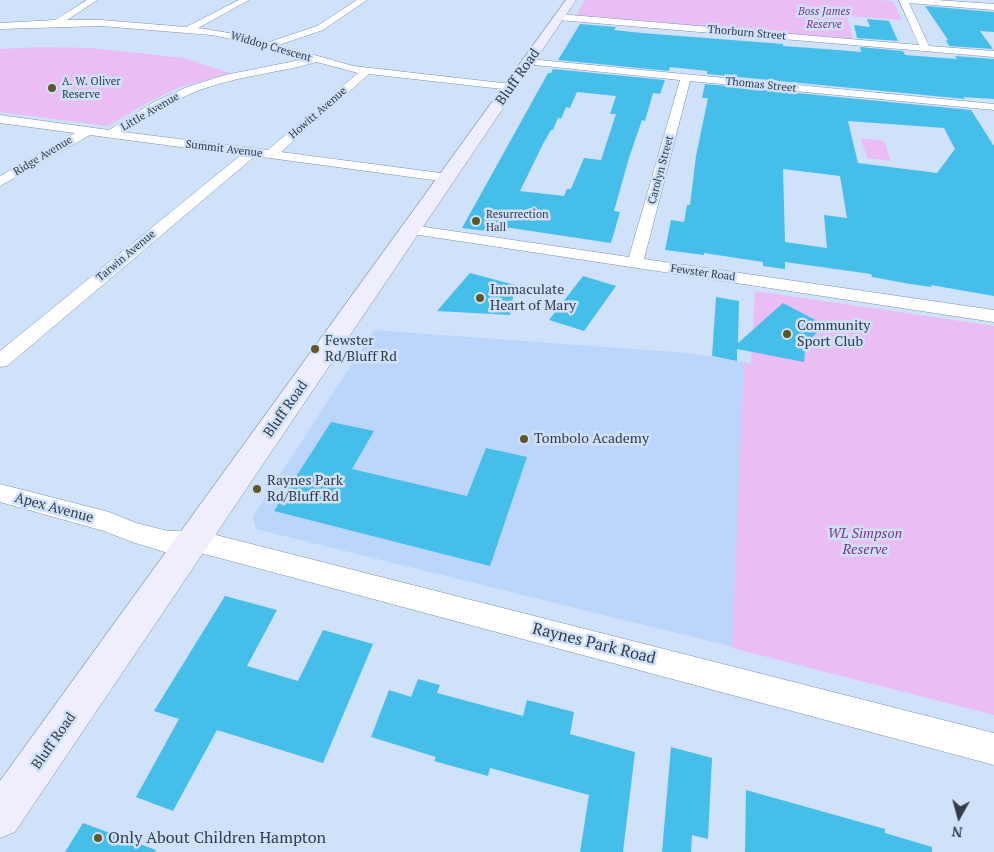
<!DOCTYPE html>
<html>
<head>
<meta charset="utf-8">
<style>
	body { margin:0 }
	#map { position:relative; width:994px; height:852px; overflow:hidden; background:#d0e1fa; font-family:"PT Serif",serif }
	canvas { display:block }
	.north { position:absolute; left:934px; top:792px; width:50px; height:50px; -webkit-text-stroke:4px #d0e1fa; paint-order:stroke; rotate:187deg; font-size:14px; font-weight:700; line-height:20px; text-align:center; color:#323b47 }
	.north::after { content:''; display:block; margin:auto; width:18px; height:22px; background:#323b47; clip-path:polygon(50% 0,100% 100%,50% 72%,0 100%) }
</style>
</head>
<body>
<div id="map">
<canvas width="994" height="852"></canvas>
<div class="north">N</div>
</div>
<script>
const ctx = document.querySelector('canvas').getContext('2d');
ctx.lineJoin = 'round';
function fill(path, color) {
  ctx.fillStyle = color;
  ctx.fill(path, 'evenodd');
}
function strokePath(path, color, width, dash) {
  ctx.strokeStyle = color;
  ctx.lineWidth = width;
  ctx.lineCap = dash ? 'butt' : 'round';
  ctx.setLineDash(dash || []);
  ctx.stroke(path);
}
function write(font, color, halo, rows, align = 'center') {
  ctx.font = font + ' "PT Serif",serif';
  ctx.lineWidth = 5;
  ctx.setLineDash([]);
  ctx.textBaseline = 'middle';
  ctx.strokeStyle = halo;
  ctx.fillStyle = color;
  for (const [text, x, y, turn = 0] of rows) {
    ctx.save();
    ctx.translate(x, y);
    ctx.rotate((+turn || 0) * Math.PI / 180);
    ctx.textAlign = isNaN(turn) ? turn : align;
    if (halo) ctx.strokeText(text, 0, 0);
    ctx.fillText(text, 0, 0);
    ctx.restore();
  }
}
fill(new Path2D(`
	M374,330L688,353L749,363L737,648L256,529L253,516Z`), '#bcd6fb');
fill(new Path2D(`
	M585,0H880L893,1L902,20L847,16L853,39L576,15Z
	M40,47L91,48L184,58L230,73L177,88L149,102L108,126L0,112V49Z
	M861,138L884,141L891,161L867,158Z
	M755,291L994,326V715L732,648L744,363L751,364Z`), '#eabef4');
fill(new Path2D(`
	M925,6L994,12V32L980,31L993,49L949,46L946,40H948Z
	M867,19L889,21L898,41L857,38L854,25L870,27Z
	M580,24L616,27L614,30L642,33L783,44V46L838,50L861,52L860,47L903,51L905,55L957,59L955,56L994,59V99L963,97L965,99L707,74V71L670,67L669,71L558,60Z
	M553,69L665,80L660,94L653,93L645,121L642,120L629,158L614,211L620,212L611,243L504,227L502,233L462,228L548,73H551ZM577,92L616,96L610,114H616L601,160L584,158L571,189H567L564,196L520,191L543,144L551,130H553L558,118L561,119L566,107L570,108Z
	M705,84L971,110L994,146V296L931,285L932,287L910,284L872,277L871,274L785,262V269L763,266V262L704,253V255L665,250L671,220L684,222L687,205H690L696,156L708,98H702ZM848,121L944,128L955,149L937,173L858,163ZM783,169L840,176L847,218L824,215L827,248L785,242Z
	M470,273L515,285L510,315L437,311Z
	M583,276L616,286L584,331L549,320Z
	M716,297L739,301L738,343L783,303L825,325L806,343L804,362L737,349V361L712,356Z
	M331,422L374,431L352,469L467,496L486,448L527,457L490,566L274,511Z
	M225,596L277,610L247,666L298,681L323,630L373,644L323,763L217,730L173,811L136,797L179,719L154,711Z
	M418,679L440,685L437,693L523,716L527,700L574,712L570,734L635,752L623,852H580L589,795L490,768L488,776L434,761L436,757L371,737L389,690L411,697Z
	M671,747L712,758L708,839L692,835L691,852H662Z
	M746,790L885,829V833L932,847V852H745Z
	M83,823L156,850L155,852H65Z`), '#46beea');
const street = new Path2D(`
	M87,0H97L67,20H101L186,27L239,0H249L198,28L248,36L269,42L317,26L357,0H367L323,30L279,45L353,66L511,84L516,87L511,90L369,74L281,152L448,174L455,178L453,181L448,182L255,156L7,366L0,367V351L241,155L90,135L0,186V176L75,133L0,123V115L109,130L154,102L187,87L225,75L305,59L247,42L211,35L101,26L0,29V23L55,20ZM317,62L358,73L268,150L123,132C152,113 179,96 212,86C246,75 282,72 317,62Z
	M899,0H936L994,4V10L909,3L929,46L994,51V57L559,20L555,17L559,14L919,45Z
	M529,59L994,104V110L690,81L644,259L994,310V322L406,233L403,230L406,227L411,225L629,257L680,80L525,64L524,62Z
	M0,484L109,512L136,523L168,531L194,530L216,535L994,733V765L216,557L194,552L168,553L132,542L104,531L0,502Z`);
const secondary = new Path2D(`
	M566,0H576L15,832L0,838V781Z`);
strokePath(street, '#7c90ad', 1);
strokePath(secondary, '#7c90ad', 1);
fill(street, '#fff');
fill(secondary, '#efeefc');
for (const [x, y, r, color] of [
	[52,88,5,"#5f5825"],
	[476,221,5,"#5f5825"],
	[480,298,5,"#5f5825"],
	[787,334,5,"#5f5825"],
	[315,349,5,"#5f5825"],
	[524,439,5,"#5f5825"],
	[257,489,5,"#5f5825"],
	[98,838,5,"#5f5825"]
]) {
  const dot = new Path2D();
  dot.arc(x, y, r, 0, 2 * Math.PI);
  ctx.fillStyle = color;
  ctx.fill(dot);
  strokePath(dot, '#d0e1fa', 2);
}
write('italic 11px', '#793289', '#d0e1fa', [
	["Boss James",824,12],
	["Reserve",824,25]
]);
write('11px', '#323b47', '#d0e1fa', [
	["Thorburn Street",747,33,5],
	["Widdop Crescent",271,47,16],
	["Thomas Street",761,85,6],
	["Little Avenue",150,112,-30],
	["Howitt Avenue",318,113,-41],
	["Summit Avenue",224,149,7],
	["Ridge Avenue",43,156,-31],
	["Carolyn Street",661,170,-75],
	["Tarwin Avenue",126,256,-40],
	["Fewster Road",703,273,8]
]);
write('11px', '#323b47', '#d0e1fa', [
	["A. W. Oliver",62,82],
	["Reserve",62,95],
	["Resurrection",486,215],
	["Hall",486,228]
], 'left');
write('14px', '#323b47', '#d0e1fa', [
	["Bluff Road",518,77,-55],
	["Bluff Road",286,409,-55],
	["Apex Avenue",54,508,15],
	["Bluff Road",54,741,-55]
]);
write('14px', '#323b47', '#d0e1fa', [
	["Immaculate",490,290],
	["Heart of Mary",490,306],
	["Community",797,326],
	["Sport Club",797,342],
	["Fewster",325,341],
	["Rd/Bluff Rd",325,357],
	["Tombolo Academy",534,439],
	["Raynes Park",267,481],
	["Rd/Bluff Rd",267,497]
], 'left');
write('italic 14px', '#793289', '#d0e1fa', [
	["WL Simpson",865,534],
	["Reserve",865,550]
]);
write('16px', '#323b47', '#d0e1fa', [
	["Raynes Park Road",594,644,14]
]);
write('16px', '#323b47', '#d0e1fa', [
	["Only About Children Hampton",108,838]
], 'left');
</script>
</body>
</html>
